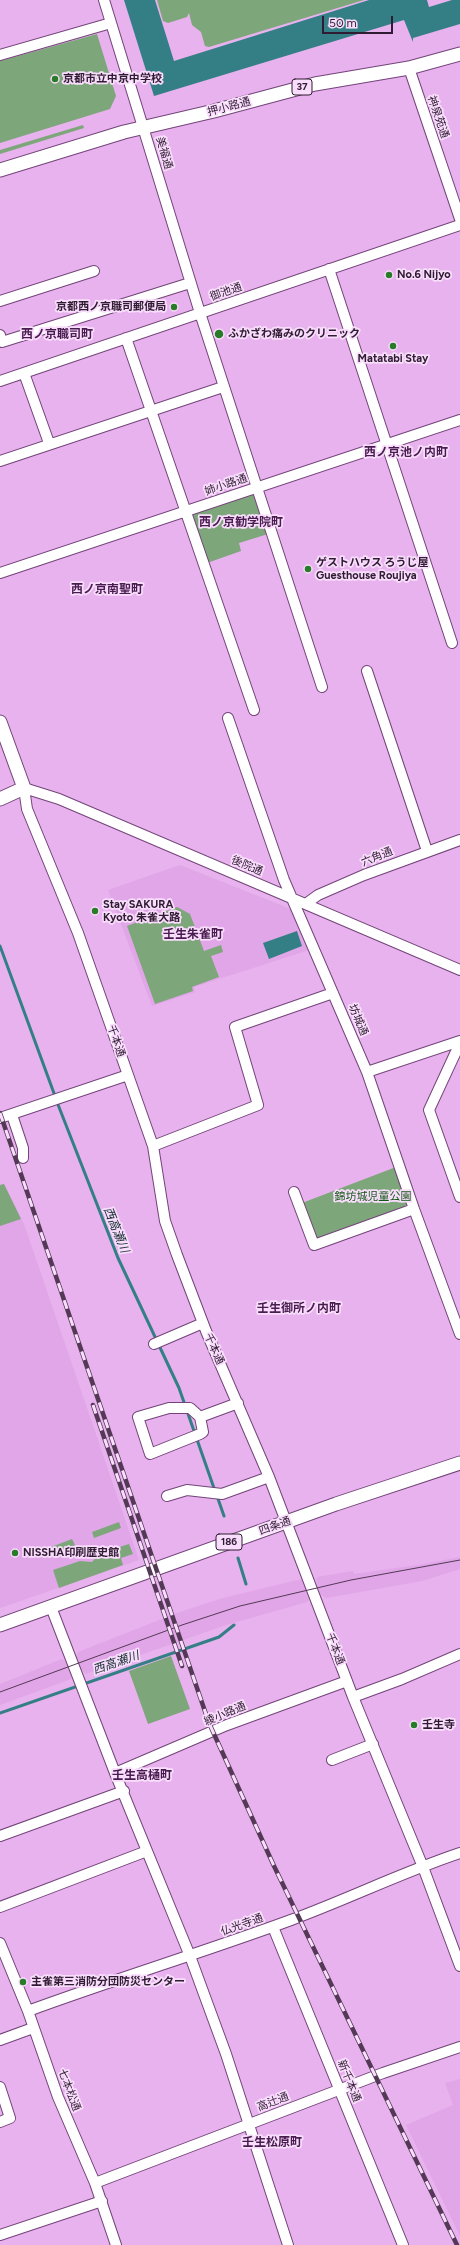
<!DOCTYPE html>
<html>
<head>
<meta charset="utf-8">
<style>
	body { margin:0 }
	#map { position:relative; width:460px; height:2245px; overflow:hidden; background:#e7b2ed; font-family:Figtree,sans-serif }
	canvas { display:block }
	.scale { position:absolute; left:322px; top:16px; width:71px; height:18px; box-sizing:border-box; border:2px solid #301c32; border-top:0; padding-left:5px; font-size:12px; line-height:14px; white-space:nowrap; color:#301c32; -webkit-text-stroke:3px #f9ddfc; paint-order:stroke }
</style>
</head>
<body>
<div id="map">
<canvas width="460" height="2245"></canvas>
<div class="scale">50 m</div>
</div>
<script>
const ctx = document.querySelector('canvas').getContext('2d');
ctx.lineJoin = 'round';
function fill(path, color) {
  ctx.fillStyle = color;
  ctx.fill(path, 'evenodd');
}
function strokePath(path, color, width, dash) {
  ctx.strokeStyle = color;
  ctx.lineWidth = width;
  ctx.lineCap = dash ? 'butt' : 'round';
  ctx.setLineDash(dash || []);
  ctx.stroke(path);
}
function write(font, color, halo, rows, align = 'center') {
  ctx.font = font + ' Figtree,"Noto Sans JP",sans-serif';
  ctx.lineWidth = 3.5;
  ctx.setLineDash([]);
  ctx.textBaseline = 'middle';
  ctx.strokeStyle = halo;
  ctx.fillStyle = color;
  for (const [text, x, y, turn = 0] of rows) {
    ctx.save();
    ctx.translate(x, y);
    ctx.rotate((+turn || 0) * Math.PI / 180);
    ctx.textAlign = isNaN(turn) ? turn : align;
    if (halo) ctx.strokeText(text, 0, 0);
    ctx.fillText(text, 0, 0);
    ctx.restore();
  }
}
fill(new Path2D(`
	M180,865L293,910L309,950L194,987L195,992L152,1006L108,890Z
	M4,1184L24,1224L139,1560L0,1608V1185Z
	M460,1557V1569L422,1581L326,1598L320,1594L316,1580L317,1577L353,1571L354,1574L424,1564Z
	M302,1579L310,1599L307,1602L226,1625L86,1674L79,1668L75,1658L78,1652L177,1613L223,1598Z
	M62,1659L69,1664L72,1673L71,1679L0,1705V1684Z
	M460,2079V2236L406,2125L453,2105L445,2083Z`), '#e0a6e7');
fill(new Path2D(`
	M157,0H364L209,47L205,46L201,32L192,25L189,13L187,17L168,23L163,21Z
	M97,34L116,96L110,109L0,143V61Z
	M83,125L84,128L0,154V150Z
	M250,493L255,496L268,534L239,543L241,551L207,563L191,518L193,513Z
	M177,907L190,914L204,951L221,945L223,952L211,956L219,977L192,987L193,991L155,1004L127,926Z
	M396,1167L408,1202L404,1207L319,1240L314,1236L302,1203Z
	M4,1184L21,1219L0,1226V1185Z
	M119,1522L121,1528L94,1538L92,1532Z
	M72,1539L75,1545L48,1555L46,1549Z
	M129,1544L133,1554L121,1558L123,1565L59,1588L53,1570L80,1561L92,1562L100,1553Z
	M171,1656L190,1709L148,1724L129,1671Z`), '#7da67a');
fill(new Path2D(`
	M124,0H155L174,61L369,0H427L429,7L452,0H460V24L413,38V42L404,20L154,96Z
	M297,931L302,946L269,959L263,943Z`), '#347f85');
strokePath(new Path2D(`
	M0,946L55,1096
	M57,1102L118,1258L179,1388L215,1491
	M217,1496L224,1516
	M238,1558L246,1584
	M0,1713L219,1637L234,1625`), '#347f85', 3);
const minor = new Path2D(`
	M104,0L200,313L322,687
	M0,55L111,23
	M409,68L460,219
	M329,269L452,643
	M0,301L94,271
	M0,335L2,342L190,283
	M126,338L254,710
	M24,373L49,443
	M0,381L460,225
	M0,461L223,387
	M0,573L460,420
	M367,671L427,851
	M228,718L284,880L367,1072L414,1209L460,1334
	M307,903L318,895L364,875L460,840
	M460,970L59,799L24,788L27,809L78,933L153,1146L165,1221L177,1255L206,1331L269,1477L353,1697L423,1867L460,1966
	M460,1043L429,1110L460,1197
	M367,1072L460,1041
	M12,1115L23,1148V1158
	M0,1118L128,1075
	M153,1146L258,1105L235,1027L333,993
	M294,1192L314,1245L414,1209
	M154,1344L203,1323
	M200,1417L203,1432L200,1434L150,1454L138,1417L169,1408H190L200,1417L238,1403
	M167,1496L187,1490L222,1494L269,1477
	M51,1607L115,1773L190,1956L226,2054L288,2245
	M353,1697L402,1679L460,1654
	M332,1760L373,1744
	M115,1773L227,1725L347,1681
	M0,1836L124,1791
	M0,1907L147,1851
	M273,1927L403,2245
	M0,1943L28,2011L58,2097L95,2183L116,2245
	M28,2011C115,1979 204,1952 291,1920C348,1899 403,1872 460,1853
	M0,2040L33,2028
	M0,2087L10,2118L0,2122
	M95,2183L383,2073L460,2047
	M0,2235L102,2201`);
const major = new Path2D(`
	M0,170L124,132L214,111L315,84L409,68L460,54
	M0,722L24,788L0,799
	M0,1625L336,1504L460,1463`);
strokePath(minor, '#734479', 12);
strokePath(major, '#734479', 15);
strokePath(minor, '#fff', 10);
strokePath(major, '#fff', 13);
strokePath(new Path2D(`
	M0,1692L182,1625L240,1606L351,1580L460,1560`), '#543956', 1);
const rail = new Path2D(`
	M0,1113L209,1723L274,1866L457,2245
	M93,1405L182,1666`);
strokePath(rail, '#543956', 4.5);
strokePath(rail, '#f9ddfc', 3, [9]);
for (const [x, y, r, color] of [
	[55,79,4,"#287b27"],
	[389,275,4,"#287b27"],
	[174,307,4,"#287b27"],
	[219,334,5,"#287b27"],
	[393,346,4,"#287b27"],
	[308,569,4,"#287b27"],
	[95,911,4,"#287b27"],
	[15,1553,4,"#287b27"],
	[414,1725,4,"#287b27"],
	[23,1982,4,"#287b27"]
]) {
  const dot = new Path2D();
  dot.arc(x, y, r, 0, 2 * Math.PI);
  ctx.fillStyle = color;
  ctx.fill(dot);
  strokePath(dot, '#f9ddfc', 1.5);
}
for (const [x, y, w] of [
	[302,87,20],
	[229,1542,26]
]) {
  const box = new Path2D();
  box.roundRect(x - w / 2, y - 8, w, 16, 3);
  ctx.fillStyle = '#f9ddfc';
  ctx.fill(box);
  strokePath(box, '#301c32', 1);
}
write('bold 10px', '#301c32', null, [
	["37",302,87],
	["186",229,1542]
]);
write('bold 11px', '#301c32', '#f9ddfc', [
	["京都市立中京中学校",63,79],
	["No.6 Nijyo",397,275],
	["京都西ノ京職司郵便局",166,307,"right"],
	["ふかざわ痛みのクリニック",228,334],
	["Matatabi Stay",393,359,"center"],
	["ゲストハウス ろうじ屋",316,563],
	["Guesthouse Roujiya",316,576],
	["Stay SAKURA",103,905],
	["Kyoto 朱雀大路",103,918],
	["NISSHA印刷歴史館",23,1553],
	["壬生寺",422,1725],
	["主雀第三消防分団防災センター",31,1982]
], 'left');
write('11px', '#301c32', '#f9ddfc', [
	["押小路通",229,107,-15],
	["神泉苑通",438,117,71],
	["美福通",164,153,74],
	["御池通",226,292,-19],
	["姉小路通",226,485,-19],
	["六角通",377,857,-22],
	["後院通",247,866,23],
	["坊城通",358,1020,67],
	["千本通",116,1041,71],
	["千本通",214,1349,66],
	["四条通",275,1526,-20],
	["千本通",335,1649,69],
	["綾小路通",225,1714,-23],
	["仏光寺通",242,1925,-20],
	["新千本通",349,2081,68],
	["七本松通",69,2090,69],
	["高辻通",273,2102,-21]
]);
write('11px', '#125812', '#f9ddfc', [
	["錦坊城児童公園",373,1197]
]);
write('bold 12px', '#481c4e', '#f9ddfc', [
	["西ノ京職司町",57,334],
	["西ノ京池ノ内町",406,452],
	["西ノ京勧学院町",241,522],
	["西ノ京南聖町",107,589],
	["壬生朱雀町",193,934],
	["壬生御所ノ内町",299,1308],
	["壬生高樋町",142,1775],
	["壬生松原町",272,2142]
]);
write('italic 12px', '#152e30', '#f9ddfc', [
	["西高瀬川",116,1230,68],
	["西高瀬川",116,1663,-19]
]);
</script>
</body>
</html>
